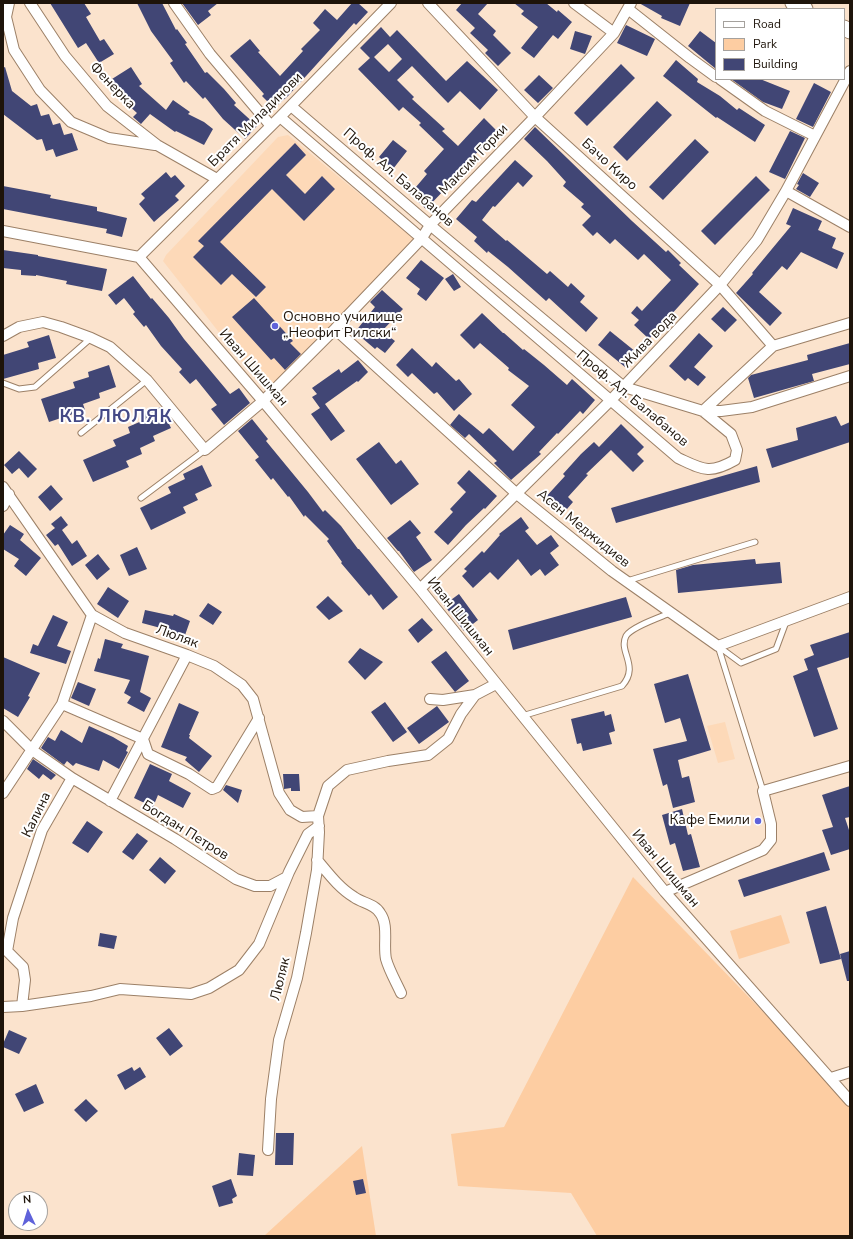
<!DOCTYPE html>
<html>
<head>
<meta charset="utf-8">
<style>
	body { margin:0 }
	#map { position:relative; width:853px; height:1239px; overflow:hidden; background:#fbe3cd; font-family:"Nunito Sans",sans-serif }
	canvas { display:block }
	.frame { position:absolute; inset:0; border:4px solid #1e140a; pointer-events:none }
	.legend { position:absolute; left:715px; top:8px; width:130px; height:72px; box-sizing:border-box; background:#fff; border:1px solid #a5a19d; margin:0; padding:5px 7px; list-style:none; font-size:12px; color:#1e140a }
	.legend li { display:flex; align-items:center; gap:8px; height:20px }
	.legend b { width:20px; border:1px solid #a5a19d }
	.north { position:absolute; left:8px; top:1191px; width:40px; height:40px; box-sizing:border-box; background:#fff; border:1px solid #a5a19d; border-radius:50%; rotate:356deg; font-size:11px; font-weight:700; line-height:16px; text-align:center; color:#1e140a }
	.north::after { content:''; display:block; margin:auto; width:14px; height:18px; background:#5f62da; clip-path:polygon(50% 0,100% 100%,50% 72%,0 100%) }
</style>
</head>
<body>
<div id="map">
<canvas width="853" height="1239"></canvas>
<div class="frame"></div>
<ul class="legend">
<li><b style="height:5px;background:#fff"></b>Road</li>
<li><b style="height:11px;background:#fdcda2"></b>Park</li>
<li><b style="height:11px;background:#414675"></b>Building</li>
</ul>
<div class="north">N</div>
</div>
<script>
const ctx = document.querySelector('canvas').getContext('2d');
ctx.lineJoin = 'round';
function fill(path, color) {
  ctx.fillStyle = color;
  ctx.fill(path, 'evenodd');
}
function strokePath(path, color, width, dash) {
  ctx.strokeStyle = color;
  ctx.lineWidth = width;
  ctx.lineCap = dash ? 'butt' : 'round';
  ctx.setLineDash(dash || []);
  ctx.stroke(path);
}
function write(font, color, halo, rows, align = 'center') {
  ctx.font = font + ' "Nunito Sans",sans-serif';
  ctx.lineWidth = 4;
  ctx.setLineDash([]);
  ctx.textBaseline = 'middle';
  ctx.strokeStyle = halo;
  ctx.fillStyle = color;
  for (const [text, x, y, turn = 0] of rows) {
    ctx.save();
    ctx.translate(x, y);
    ctx.rotate((+turn || 0) * Math.PI / 180);
    ctx.textAlign = isNaN(turn) ? turn : align;
    if (halo) ctx.strokeText(text, 0, 0);
    ctx.fillText(text, 0, 0);
    ctx.restore();
  }
}
fill(new Path2D(`
	M288,135L414,239L413,246L272,392L265,391L163,261L166,255L278,137Z
	M725,722L735,759L718,763L707,726Z`), '#fdd9b8');
fill(new Path2D(`
	M633,877L850,1102V1236H597L571,1193L458,1186L451,1134L504,1127Z
	M781,915L790,943L739,959L730,931Z
	M362,1146L376,1236H264L276,1225Z`), '#fdcda2');
fill(new Path2D(`
	M50,3H84L91,14L86,17L100,41L104,39L114,54L99,63L86,43L78,48Z
	M137,3H162L176,30L177,29L187,43L185,44L205,73L207,72L224,89L236,103L234,105L257,126L245,139L223,119L205,97L203,99L186,81L184,83L170,63L173,61L151,31Z
	M182,3H218L208,11L211,15L198,25Z
	M352,3H358L368,12L356,25L354,23L288,96L274,108L262,96L264,94L230,56L250,39L260,51L258,52L280,76L303,51L301,49L320,30L313,23L325,9L337,20Z
	M462,3H488L478,14L496,31L493,35L511,53L498,66L485,53L488,50L470,33L475,28L456,10Z
	M514,3H546L557,12L558,10L572,22L558,39L553,35L534,58L521,48L538,27L521,14L524,11Z
	M639,3H690L680,26L661,18L662,16Z
	M626,25L655,39L647,56L617,43Z
	M381,27L390,37L397,30L446,81L467,61L498,90L480,110L460,91L448,103L412,66L397,80L414,97L412,99L445,129L442,131L458,146L484,118L497,131L471,159L473,160L426,209L410,194L427,174L424,171L444,149L419,125L421,123L403,107L399,111L358,69L370,58L360,48ZM388,44L402,59L389,72L374,57Z
	M575,31L592,36L585,54L570,49Z
	M700,31L716,43V69L688,46Z
	M676,60L698,79L697,82L720,96L737,110L739,108L765,125L755,142L717,117L716,118L663,76Z
	M621,64L635,78L587,126L574,113Z
	M5,67L12,91L31,106L37,104L41,116L49,114L53,125L60,123L64,135L72,133L78,150L56,157L53,149L46,151L42,139L37,140L3,114V68Z
	M131,67L142,84L139,86L166,110L173,100L190,112L188,114L204,122L213,129L204,145L176,131L175,132L150,114L141,124L133,117L137,113L127,104L112,79Z
	M539,75L553,88L538,103L524,90Z
	M731,79H760L790,91L782,109L763,102Z
	M814,83L831,92L813,127L796,119Z
	M657,101L672,115L627,161L613,147Z
	M535,127L632,221L666,252L668,250L681,263L679,265L699,284L649,339L634,325L639,320L631,313L637,306L642,311L671,280L644,254L638,260L615,239L610,244L597,232L593,236L582,225L591,216L581,207L584,204L563,186L566,182L547,161L524,139Z
	M790,131L805,138L785,179L769,172Z
	M695,139L709,152L663,200L649,187Z
	M393,140L407,151L393,169L379,157Z
	M295,143L306,155L286,175L305,194L322,176L335,189L304,221L272,189L220,242L266,287L256,297L232,274L221,285L193,257L204,246L198,241Z
	M515,160L533,176L523,187L518,182L495,207L493,206L482,220L506,241L507,240L547,274L550,271L568,287L571,283L585,296L580,302L598,318L586,332L549,298L546,301L508,267L488,251L487,253L474,241L477,237L456,219L472,200L476,202Z
	M166,172L171,178L175,175L185,186L175,196L179,200L154,222L139,204L145,198L141,194Z
	M803,173L819,183L810,197L796,189L799,185L797,184Z
	M756,176L770,190L715,245L701,231Z
	M3,186L51,195L50,198L97,207V211L127,218L122,237L106,233L107,229L3,209Z
	M793,208L822,221L818,230L836,238L832,248L844,253L837,269L801,252L787,270L782,266L759,292L782,313L770,326L736,293L753,274L752,273L791,226L786,224Z
	M3,250L38,255V256L107,269L102,291L66,284L67,281L36,275V276L21,275V270L3,268Z
	M421,260L444,278L426,301L417,294L420,289L406,278Z
	M453,274L461,287L454,291L445,279Z
	M133,276L151,299L152,298L169,318L184,339L230,394L239,388L250,403L224,425L211,409L217,405L196,379L190,384L179,372L182,369L161,346L146,325L144,327L133,314L135,312L124,298L116,305L108,295Z
	M382,290L403,309L382,331L395,341L385,353L377,347L375,349L355,332L375,307L370,302Z
	M254,298L293,341L290,343L301,354L285,370L274,358L271,360L232,317Z
	M723,307L737,320L725,332L711,319Z
	M482,313L503,333H504L523,350L524,349L544,365L567,385L572,379L595,400L583,414L580,411L558,434L557,433L539,452L541,454L511,480L494,463L497,461L469,434L465,438L450,425L459,414L483,434L489,428L513,451L535,427L511,405L529,386L508,370L509,368L480,343L474,349L460,335Z
	M610,331L636,352L625,367L598,345Z
	M699,333L713,346L694,367L706,377L698,386L688,378L685,381L669,366Z
	M49,335L56,358L38,363L39,369L3,379V355L29,347L27,342Z
	M850,343V364L812,374L814,381L754,398L748,378L751,375L808,360L807,355Z
	M412,348L432,367L436,362L456,381L459,379L472,394L454,411L437,392L434,394L412,373L408,377L396,365Z
	M358,360L368,372L358,382L357,381L325,404L345,431L331,441L311,414L320,408L312,397L317,394L312,388L339,369L341,373Z
	M109,365L116,387L99,393L100,398L83,404L85,410L49,422L41,399L75,388L73,382L89,377L88,372Z
	M161,407L171,428L153,436L155,441L140,448L142,454L126,461L129,467L93,482L83,460L116,446L113,440L130,433L128,427L144,420L142,414Z
	M836,416L841,426L850,422V442L772,468L766,449L798,440L796,428Z
	M252,419L268,439L266,441L308,492L323,512L325,510L341,526L358,549H359L398,597L383,610L371,594L369,596L341,563L342,562L327,541L329,539L305,515L304,517L289,496L288,497L273,478L271,480L255,460L259,457L238,431Z
	M621,424L644,447L637,454L644,461L633,472L611,450L586,474L588,475L568,497L573,502L561,516L543,500L565,476L563,474L581,454L594,442L599,447Z
	M379,442L396,464L401,460L419,484L391,505L356,459Z
	M19,451L37,469L28,478L19,468L12,474L4,465Z
	M202,465L212,486L195,494L198,500L183,507L186,513L151,530L140,508L171,493L168,487L185,479L183,474Z
	M757,466L760,482L616,523L611,508Z
	M469,470L497,496L485,509L484,508L466,525L448,545L434,532L453,512L450,509L466,492L457,483Z
	M51,485L63,499L50,511L38,497Z
	M61,516L68,525L62,530L72,544L77,540L87,556L72,566L58,544L55,546L46,535L55,528L51,524Z
	M521,517L529,528L525,531L537,545L551,535L559,546L550,553L559,565L545,576L540,569L531,576L518,559L498,580L490,572L473,588L462,576L467,571L464,569L482,551L484,553L500,535L499,534Z
	M410,520L421,533L416,537L432,560L414,572L399,551H398L387,538Z
	M10,525L24,534L20,540L41,558L26,576L14,566L19,559L3,549V535Z
	M137,547L147,569L129,576L120,555Z
	M98,554L110,569L97,580L85,565Z
	M755,559L756,564L780,562L782,583L678,593L676,570L693,565Z
	M108,587L129,601L118,618L97,604Z
	M459,594L478,620L464,631L444,605Z
	M328,596L343,611L329,620L316,607Z
	M626,597L632,617L513,650L508,630Z
	M208,603L222,612L213,625L199,616Z
	M145,610L173,616L174,614L190,621L184,638L167,632L168,630L142,623Z
	M53,615L68,622L57,646L71,651L66,664L30,653L33,644L38,646Z
	M422,618L433,630L418,643L408,630Z
	M850,632V657L817,668L838,729L814,737L793,676L808,670L804,659L814,655L810,645Z
	M105,639L123,644L121,648L149,656L140,692L151,698L144,712L127,703L131,697L124,693L130,680L94,671L98,658L100,659Z
	M360,648L383,662L365,680L348,662Z
	M446,651L469,681L455,692L431,662Z
	M3,657L40,673L28,696L30,697L18,717L3,708Z
	M688,674L711,750L678,760L682,778L689,776L695,802L673,808L667,784L663,786L653,749L687,741L680,718L665,723L654,684Z
	M78,682L96,689L89,706L71,698Z
	M385,702L407,732L393,742L371,712Z
	M179,703L199,712L189,735H190L189,738L212,756L199,772L185,760L187,757L161,747Z
	M437,706L449,722L419,744L407,728Z
	M604,711L605,716L611,714L615,731L609,733L612,744L583,751L581,743L577,744L571,719Z
	M89,726L113,737L128,746L126,751L128,752L119,769L103,760L99,771L76,763L73,766L67,761L64,765L41,748L48,737L55,741L61,730L82,743Z
	M33,759L56,775L51,780L43,774L39,779L27,769Z
	M150,764L172,774L169,781L191,793L183,808L158,795L153,807L134,798Z
	M283,774H299L300,791H291V788L284,789Z
	M226,785L242,790L238,803L223,790Z
	M850,786V817L845,818L850,833V849L831,855L822,830L833,827L822,795Z
	M682,809L688,835L691,834L700,867L683,871L675,843L670,845L662,815Z
	M87,821L103,832L88,853L72,843Z
	M137,833L148,841L133,860L122,852Z
	M824,852L830,870L744,897L738,880Z
	M160,857L176,871L165,884L149,870Z
	M826,906L841,959L820,964L806,912Z
	M100,933L117,936L114,949L98,946Z
	M850,951V981H847L840,954Z
	M169,1028L183,1046L170,1056L156,1038Z
	M9,1030L27,1038L19,1054L3,1047V1044Z
	M132,1067L134,1071L140,1067L146,1077L125,1090L117,1075Z
	M36,1084L44,1103L24,1112L15,1094Z
	M86,1099L98,1111L86,1122L74,1110Z
	M276,1133H294L293,1165H275Z
	M239,1153L255,1155L253,1176L237,1175Z
	M231,1179L237,1196L232,1199L233,1203L219,1207L212,1186Z
	M363,1179L366,1193L356,1195L353,1181Z`), '#414675');
const lane = new Path2D(`
	M3,383L19,389L35,387L91,338
	M81,433L147,380
	M141,498L205,450
	M627,581L755,542
	M718,646L763,791
	M718,646L741,663L776,649L786,622
	M522,716L622,686C640,666 618,652 626,636C631,627 661,617 670,613`);
const street = new Path2D(`
	M9,3L6,17L14,50L40,90L71,122L109,138L155,145
	M30,3L65,56L107,106L157,145L217,179
	M174,3L210,54L271,126
	M428,3L535,117L720,285L773,346
	M574,3L614,33
	M628,9L690,58L716,77
	M720,79L765,111L815,136
	M280,117L678,458C702,469 709,475 735,460L737,450L731,434L703,411L624,387L430,225L291,106
	M786,191L850,227
	M3,231L139,257L263,401L420,589L665,892L850,1101
	M139,257L280,117L391,3
	M335,329L517,494L612,571L718,646L850,597
	M3,336L19,327L43,322L61,327L91,338L110,347L147,380L205,450L263,401L335,329L422,238L430,225L535,117L614,33L631,3
	M703,411L773,346L850,323
	M703,411H721L752,407L850,376
	M3,487L92,615L125,633L187,655L214,666L242,685L253,699L279,793L290,810L302,817L318,816
	M3,506L9,494
	M420,589L611,400L720,285L757,240L786,191L850,71
	M430,699L443,700L475,695
	M62,704L143,739L148,754L189,774L212,789L217,787L259,718
	M3,721L32,750L72,778L42,830L13,918L7,951
	M72,778L175,839L236,879L255,886H270L287,877
	M3,793L62,704L92,615
	M110,801L187,655
	M317,860C328,873 339,888 354,897C362,903 375,904 380,913C389,925 383,945 386,959C389,970 396,982 401,993
	M665,892L763,850L771,840V824L763,791L850,766
	M3,950L7,951L23,967L25,980L22,1006
	M3,1007L22,1006L91,996L120,989L191,994L209,988L239,970L259,944L289,872L308,834L319,826
	M831,1078L850,1072
	M268,1150L271,1099L279,1040L297,978L306,933L317,870L319,832L318,816L328,786L347,770L388,761L428,755L448,739L461,714L475,695L496,684`);
const secondary = new Path2D(`
	M793,3L805,9
	M844,28L850,31`);
strokePath(lane, '#9c8067', 7);
strokePath(street, '#9c8067', 12);
strokePath(secondary, '#9c8067', 17);
strokePath(lane, '#fff', 5);
strokePath(street, '#fff', 10);
strokePath(secondary, '#fff', 15);
for (const [x, y, r, color] of [
	[275,326,4,"#5f62da"],
	[758,821,4,"#5f62da"]
]) {
  const dot = new Path2D();
  dot.arc(x, y, r, 0, 2 * Math.PI);
  ctx.fillStyle = color;
  ctx.fill(dot);
  strokePath(dot, '#fff', 1.5);
}
write('14px', '#1e140a', '#fff', [
	["Фенерка",112,86,46],
	["Братя Миладинови",256,120,-45],
	["Максим Горки",474,160,-46],
	["Бачо Киро",609,165,42],
	["Проф. Ал. Балабанов",398,178,41],
	["Жива вода",650,340,-46],
	["Иван Шишман",253,368,49],
	["Проф. Ал. Балабанов",632,399,40],
	["Асен Меджидиев",583,529,39],
	["Иван Шишман",460,617,51],
	["Люляк",177,637,20],
	["Калина",37,815,-64],
	["Богдан Петров",185,831,32],
	["Иван Шишман",665,869,50],
	["Люляк",281,979,-76]
]);
write('14px', '#1e140a', '#fff', [
	["Основно училище",283,318],
	["„Неофит Рилски“",283,334],
	["Кафе Емили",750,821,"right"]
], 'left');
ctx.letterSpacing = '1px';
write('bold 18px', '#444986', '#fff', [
	["КВ. ЛЮЛЯК",116,418]
]);
ctx.letterSpacing = '0px';
</script>
</body>
</html>
